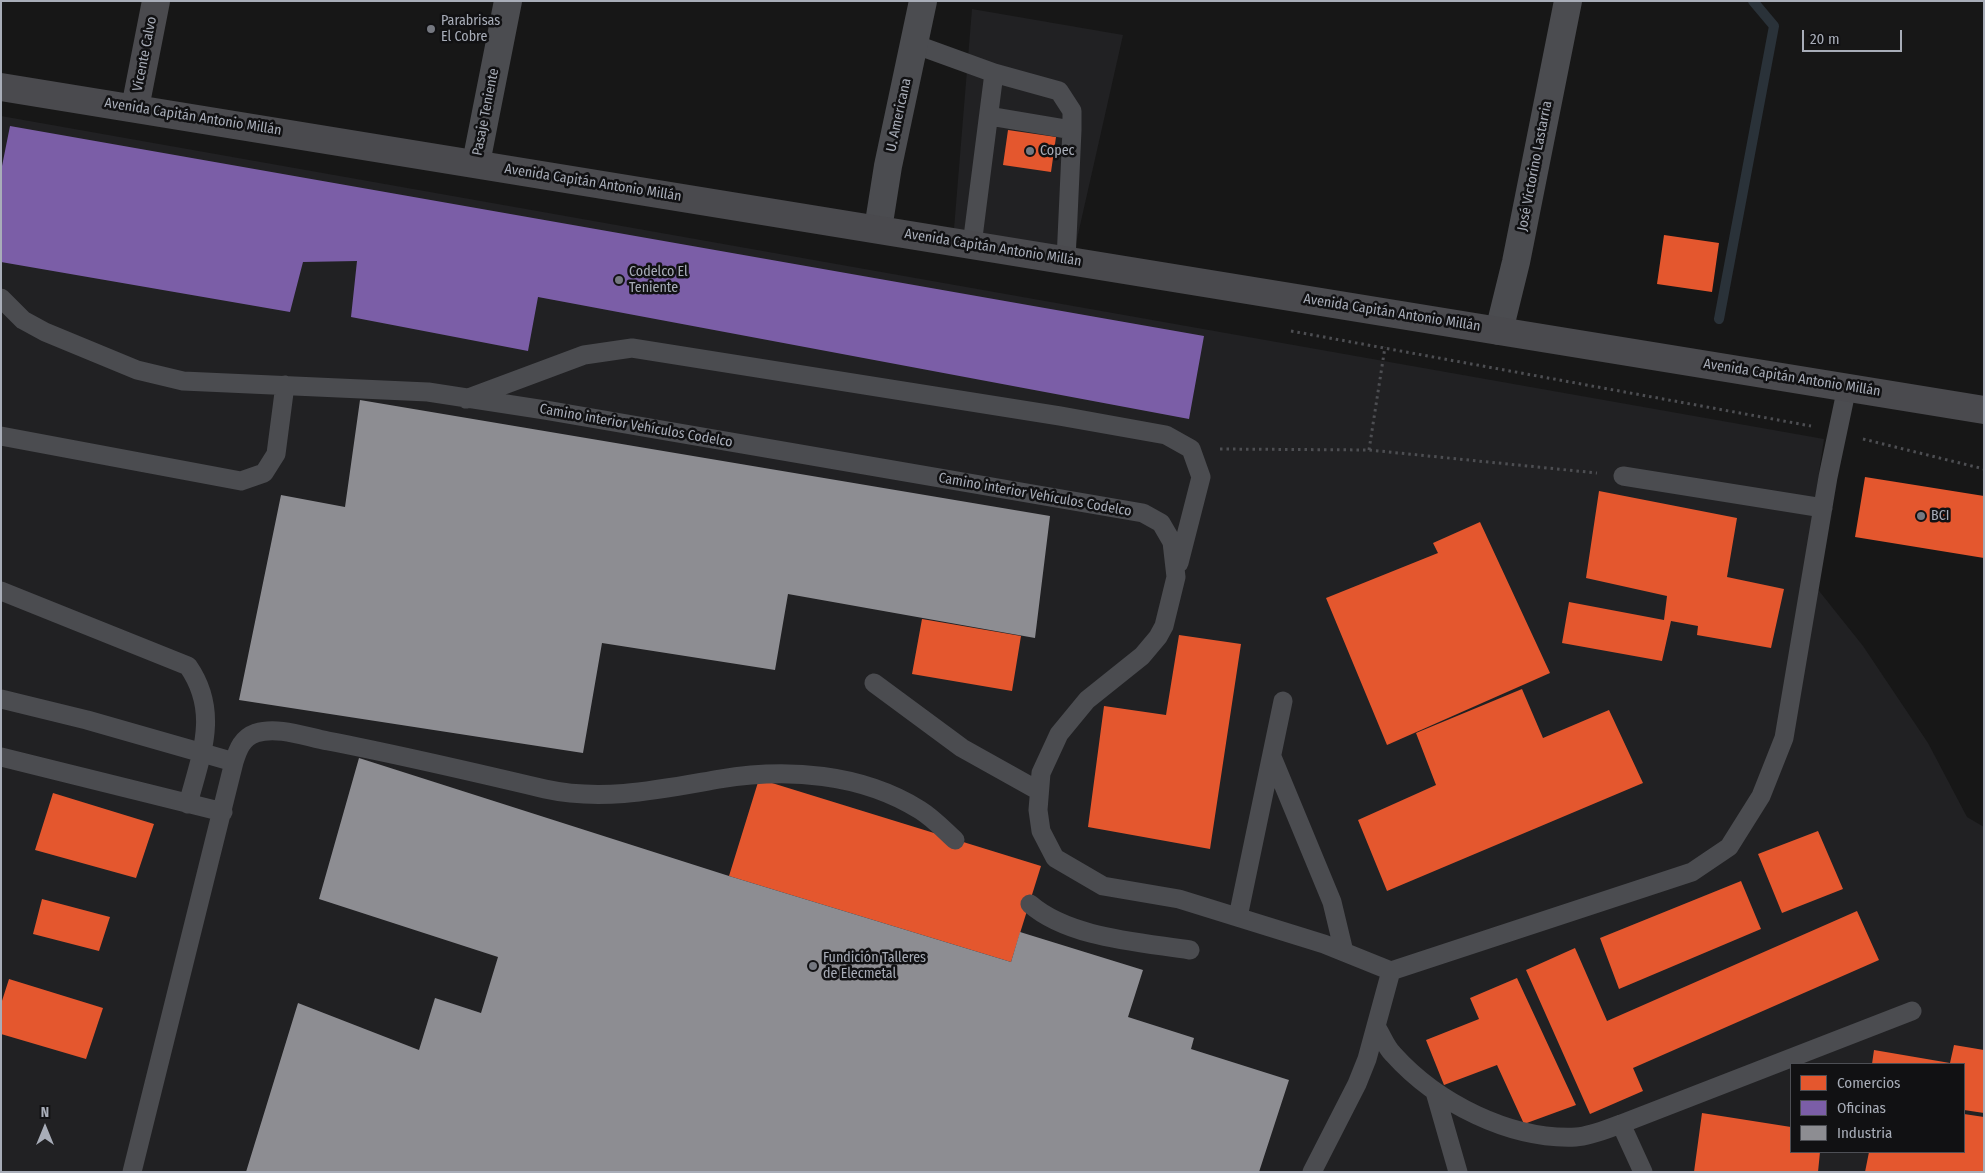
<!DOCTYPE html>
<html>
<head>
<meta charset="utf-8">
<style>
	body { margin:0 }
	#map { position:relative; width:1985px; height:1173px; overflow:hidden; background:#171717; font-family:"Fira Sans Condensed",sans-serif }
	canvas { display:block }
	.frame { position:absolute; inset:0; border:2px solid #a8adb8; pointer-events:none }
	.legend { position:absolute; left:1790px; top:1063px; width:175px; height:90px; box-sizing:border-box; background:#111113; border:1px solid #4d4f55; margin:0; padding:6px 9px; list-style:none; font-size:15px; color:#a8adb8 }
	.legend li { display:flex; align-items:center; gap:10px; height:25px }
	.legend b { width:25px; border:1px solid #4d4f55 }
	.north { position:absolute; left:20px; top:1103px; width:50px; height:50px; -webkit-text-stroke:4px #111113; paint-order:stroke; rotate:0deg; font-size:14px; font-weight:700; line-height:20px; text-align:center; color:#a8adb8 }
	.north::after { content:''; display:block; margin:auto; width:18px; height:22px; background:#a8adb8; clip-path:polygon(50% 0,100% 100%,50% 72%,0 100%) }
	.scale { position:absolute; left:1802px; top:30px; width:100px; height:22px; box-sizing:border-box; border:2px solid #a8adb8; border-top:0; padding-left:6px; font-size:15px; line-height:18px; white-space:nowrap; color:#a8adb8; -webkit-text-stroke:4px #111113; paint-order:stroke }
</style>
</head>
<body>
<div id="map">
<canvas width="1985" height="1173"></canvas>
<div class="frame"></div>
<ul class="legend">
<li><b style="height:14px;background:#e4572e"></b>Comercios</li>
<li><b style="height:14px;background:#7b5ea7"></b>Oficinas</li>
<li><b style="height:14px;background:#8d8d92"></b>Industria</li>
</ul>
<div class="north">N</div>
<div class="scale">20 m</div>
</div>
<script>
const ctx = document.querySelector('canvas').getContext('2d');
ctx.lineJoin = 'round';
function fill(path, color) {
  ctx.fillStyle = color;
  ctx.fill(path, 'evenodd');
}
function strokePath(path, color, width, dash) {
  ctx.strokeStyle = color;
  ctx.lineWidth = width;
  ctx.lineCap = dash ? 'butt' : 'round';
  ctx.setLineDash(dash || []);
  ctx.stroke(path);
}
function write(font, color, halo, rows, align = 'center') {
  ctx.font = font + ' "Fira Sans Condensed",sans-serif';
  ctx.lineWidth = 5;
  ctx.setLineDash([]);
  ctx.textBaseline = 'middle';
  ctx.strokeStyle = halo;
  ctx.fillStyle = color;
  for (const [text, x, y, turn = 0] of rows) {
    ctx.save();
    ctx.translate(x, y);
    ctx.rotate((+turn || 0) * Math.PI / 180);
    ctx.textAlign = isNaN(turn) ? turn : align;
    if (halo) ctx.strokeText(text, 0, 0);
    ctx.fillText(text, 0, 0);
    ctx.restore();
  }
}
fill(new Path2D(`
	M972,9L1123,35L1072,261L953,241Z
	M1,116L1824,439L1804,572L1863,646L1928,743L1967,817L1984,827V1172H1ZM1791,1064H1964V1152H1791Z`), '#212123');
fill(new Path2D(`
	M1008,130L1056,137L1051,172L1003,165Z
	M1664,235L1719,243L1712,292L1657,284Z
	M1865,477L1984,496V558L1855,537Z
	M1599,491L1737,518L1727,577L1784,589L1771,648L1697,635L1698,626L1671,621L1662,661L1562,643L1569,602L1664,620L1667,596L1586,578Z
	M1480,522L1550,673L1387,745L1326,598L1438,553L1433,543Z
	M922,619L1021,636L1012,691L912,674Z
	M1179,635L1241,644L1210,849L1088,827L1104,706L1166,715Z
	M1522,689L1543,738L1609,710L1643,783L1387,891L1358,820L1436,785L1416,733Z
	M759,779L1041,866L1011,962L729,876Z
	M53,793L154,824L136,878L35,850Z
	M1818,831L1843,889L1782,913L1758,854Z
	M1741,881L1761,929L1619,989L1600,938Z
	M42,899L110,917L99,951L33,934Z
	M1857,911L1879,960L1633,1068L1643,1091L1590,1114L1526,970L1575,948L1607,1021Z
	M1517,978L1576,1105L1524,1124L1497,1065L1444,1085L1426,1040L1479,1019L1470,998Z
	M9,979L103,1008L86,1059L1,1034V1004Z
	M1954,1045L1984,1050V1113L1964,1110V1064H1872L1874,1050L1950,1063Z
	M1702,1113L1791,1127V1152H1820L1818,1172H1694Z
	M1964,1114L1984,1117V1172H1865L1869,1152H1964Z`), '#e4572e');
fill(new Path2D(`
	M10,126L1204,336L1189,419L538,297L528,351L351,317L357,261L303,262L290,312L1,262V171Z`), '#7b5ea7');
fill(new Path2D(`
	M360,400L1050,516L1035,638L788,594L775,670L602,643L583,753L239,700L281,495L345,507Z
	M359,758L729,876L1011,962L1020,932L1143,970L1128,1017L1194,1038L1191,1049L1289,1080L1259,1172H246L298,1003L419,1050L435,998L481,1013L498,957L319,899Z`), '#8d8d92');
strokePath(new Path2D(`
	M1719,319L1774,26L1753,1`), '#2a3239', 10);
strokePath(new Path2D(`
	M1291,331L1811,426
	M1863,439L1984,469
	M1220,449L1369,450L1597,473
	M1369,450L1385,347`), '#4d4e52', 3, [2.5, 4]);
strokePath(new Path2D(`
	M914,44L994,73L1059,91L1072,111V130L1066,260
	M989,116L1072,130
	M972,245L994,73
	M1,298L23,320L45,332L137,370L183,381L428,392L545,410L1143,513L1161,523L1172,542L1176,577L1164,626L1158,637L1142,656L1087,700L1059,734L1041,773L1038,810L1041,831L1055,858L1103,886L1179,899L1324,944L1391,971L1367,1059L1357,1084L1312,1172
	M466,399L584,355L632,348L1060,416L1166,435L1191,449L1201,477L1179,563
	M1,436L241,481L264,473L276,454L285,385
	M1623,476L1823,508
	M1,591L188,666C220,712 201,755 188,804
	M874,683L962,748L1039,791
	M1,699L87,720L234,762
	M1,757L223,812
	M1272,757L1332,902L1344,952
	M1030,904C1069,938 1140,942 1190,950
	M1238,917L1283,701
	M1391,971L1692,872L1729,847L1761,796L1784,738L1828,477L1847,387
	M1377,1028C1382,1036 1386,1047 1393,1054C1437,1103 1510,1140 1576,1137C1591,1136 1607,1129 1621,1124L1912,1011
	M1435,1092L1458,1172
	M1621,1124L1643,1172
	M132,1172L234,762C238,749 242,738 256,733C278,726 306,737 328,741C401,755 473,772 545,789C604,802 662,789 720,779C787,768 861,773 920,810C933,818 944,830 955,840`), '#4b4c50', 19);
strokePath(new Path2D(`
	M476,163L508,1
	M878,229L888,166L923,1
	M1499,331L1516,262L1568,1`), '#4b4c50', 28);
strokePath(new Path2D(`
	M1,87L1984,410
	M135,108L156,1`), '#4a4a4e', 28);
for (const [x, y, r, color] of [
	[431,29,5,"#757880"],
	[1030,151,5,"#757880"],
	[619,280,5,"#757880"],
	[1921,516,5,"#757880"],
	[813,966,5,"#757880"]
]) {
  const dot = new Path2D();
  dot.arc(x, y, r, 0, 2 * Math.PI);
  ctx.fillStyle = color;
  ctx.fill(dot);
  strokePath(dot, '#111113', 2);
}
write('14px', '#a8adb8', '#111113', [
	["Parabrisas",441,21],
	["El Cobre",441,37],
	["Copec",1040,151],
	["Codelco El",629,272],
	["Teniente",629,288],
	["BCI",1931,516],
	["Fundición Talleres",823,958],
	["de Elecmetal",823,974]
], 'left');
write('14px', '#a8adb8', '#111113', [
	["Vicente Calvo",145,54,-79],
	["Pasaje Teniente",486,112,-79],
	["U. Americana",899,115,-78],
	["Avenida Capitán Antonio Millán",193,117,9],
	["José Victorino Lastarria",1535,166,-79],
	["Avenida Capitán Antonio Millán",593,183,9],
	["Avenida Capitán Antonio Millán",993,248,9],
	["Avenida Capitán Antonio Millán",1392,313,9],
	["Avenida Capitán Antonio Millán",1792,378,9],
	["Camino interior Vehículos Codelco",636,426,10],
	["Camino interior Vehículos Codelco",1035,495,10]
]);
</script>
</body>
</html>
